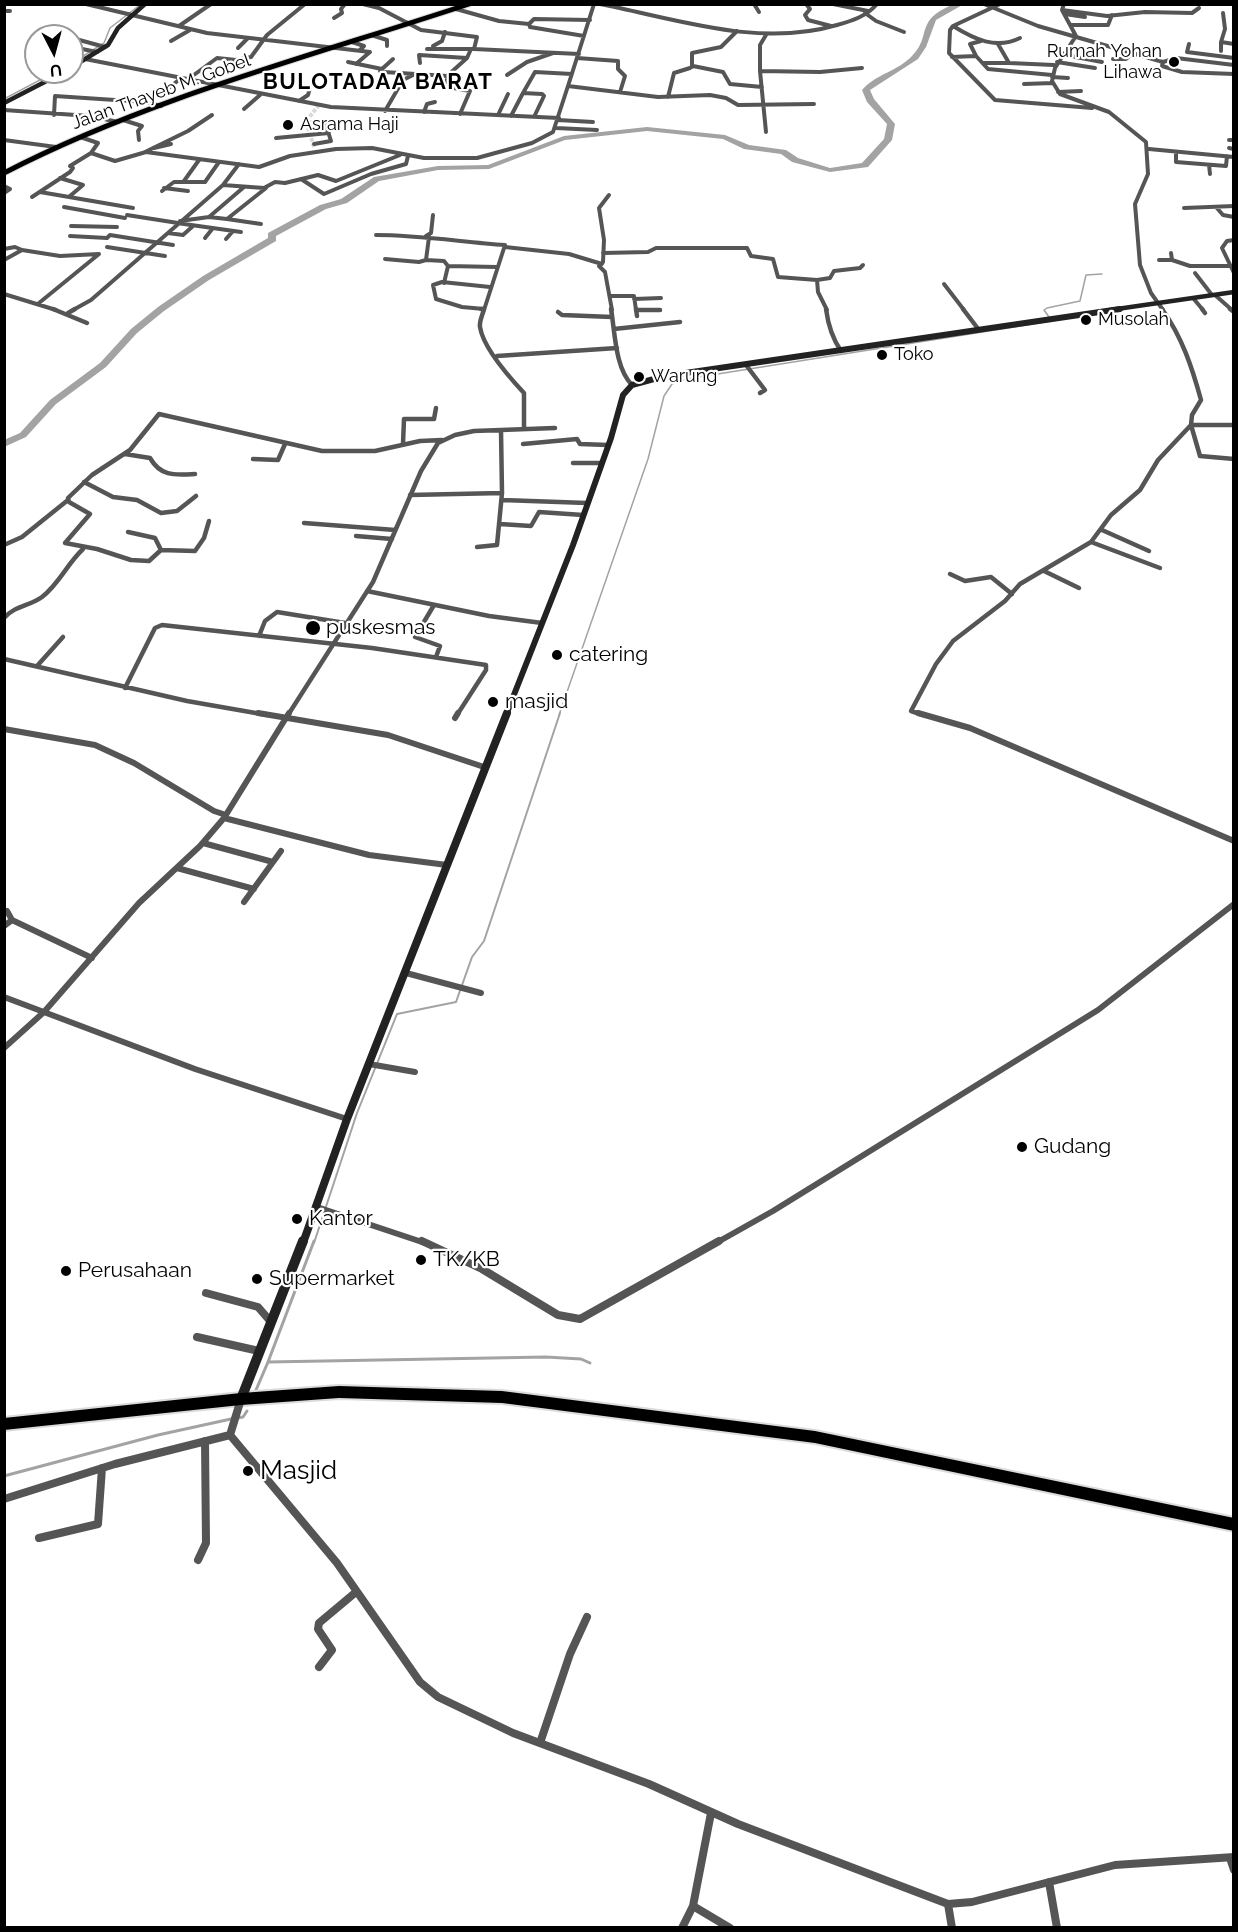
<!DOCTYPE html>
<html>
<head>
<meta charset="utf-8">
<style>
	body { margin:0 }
	#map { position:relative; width:1238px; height:1932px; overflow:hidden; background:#fff; font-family:Raleway,sans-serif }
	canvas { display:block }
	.frame { position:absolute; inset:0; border:6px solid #000; pointer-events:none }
	.north { position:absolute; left:24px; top:24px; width:60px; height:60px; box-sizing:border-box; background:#fff; border:2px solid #999; border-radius:50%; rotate:174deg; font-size:16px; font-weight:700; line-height:24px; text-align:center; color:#000 }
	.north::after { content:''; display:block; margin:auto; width:21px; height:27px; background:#000; clip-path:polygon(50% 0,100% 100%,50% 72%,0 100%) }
</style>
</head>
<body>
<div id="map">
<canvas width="1238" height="1932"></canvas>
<div class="frame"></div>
<div class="north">U</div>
</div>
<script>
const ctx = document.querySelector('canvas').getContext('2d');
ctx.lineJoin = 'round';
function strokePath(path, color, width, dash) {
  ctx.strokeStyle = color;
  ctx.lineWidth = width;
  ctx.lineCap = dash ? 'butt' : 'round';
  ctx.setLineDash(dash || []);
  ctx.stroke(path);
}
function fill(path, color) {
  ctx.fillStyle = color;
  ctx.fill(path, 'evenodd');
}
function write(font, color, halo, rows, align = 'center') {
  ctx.font = font + ' Raleway,sans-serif';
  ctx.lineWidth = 4.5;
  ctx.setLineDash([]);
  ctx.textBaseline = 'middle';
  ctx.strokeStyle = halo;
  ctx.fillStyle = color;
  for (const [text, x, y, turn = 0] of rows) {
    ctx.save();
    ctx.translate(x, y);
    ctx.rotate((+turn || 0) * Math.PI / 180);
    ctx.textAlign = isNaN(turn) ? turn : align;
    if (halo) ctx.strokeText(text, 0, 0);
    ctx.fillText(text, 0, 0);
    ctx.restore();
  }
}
strokePath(new Path2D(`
	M72,63L104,43L110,28L141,4
	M4,99L55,72
	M1049,317L1044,310L1047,308L1080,301L1086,275L1102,274
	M559,715L648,459L664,396L672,384L686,379L1052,321`), '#a3a3a3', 1.5);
strokePath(new Path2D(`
	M314,1243L357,1113L397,1014L456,1002L472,957L484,941L560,713`), '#a3a3a3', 2);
strokePath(new Path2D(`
	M268,1362L314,1241
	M256,1390L268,1362L546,1357L581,1359L590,1363
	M237,1418L243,1417L247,1411
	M4,1476L158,1435L231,1419`), '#a3a3a3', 3);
fill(new Path2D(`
	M954,4H964L936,20L926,47L918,59L870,90L874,99L895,124L892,140L868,167L830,172L792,162L781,154L744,149L723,139L647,131L565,140L489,169L438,170L379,181L347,203L326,209L276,236V241L209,280L164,311L137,333L106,367L56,404L26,437L4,447V440L20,433L50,400L100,363L131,329L158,307L203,276L268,238V233L320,205L341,199L374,177L438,166L488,165L564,136L647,127L725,135L749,145L786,150L798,158L830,168L862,163L884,139L887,124L867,102L862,90C876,74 898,71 912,56C933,35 913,21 954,4Z`), '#a3a3a3');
strokePath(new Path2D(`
	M314,147L306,121L319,105`), '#d9d9d9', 4, [4, 1.5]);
const primary = new Path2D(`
	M4,173C149,98 315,55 469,4`);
const highway = new Path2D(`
	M339,1386L502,1391L815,1431L1234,1518V1531L815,1443L502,1403L339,1398L241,1405L4,1430V1418L241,1393Z`);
strokePath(primary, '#dbdbdb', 7);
strokePath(highway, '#dbdbdb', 4);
strokePath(new Path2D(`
	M86,4L207,33L370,52L356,64
	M363,4L379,8L421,30L477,37L474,49L579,54
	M594,4L568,86L658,97L710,95L726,98L738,105L814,104
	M600,4C677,19 759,48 837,25C852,21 867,16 877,4
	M754,4L759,12
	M806,4L810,9L805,15L808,20L831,26
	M833,4L868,11
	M984,4L1038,26L1163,62L1176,58L1234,65
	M1000,4L953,26C974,39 996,50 1020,38
	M1064,4L1062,10L1076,36L1055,68L1052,81L1060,94L1109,112L1146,142L1148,174L1135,204L1140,265L1151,293L1163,310
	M456,9L499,21L529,24L530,27L584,36
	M1062,10L1107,16L1145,12L1192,13L1199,8
	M4,11H10
	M865,13L876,21L904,32
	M1065,14L1085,17
	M334,18L342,13L341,9L345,4
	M529,24L534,19L590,20
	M1070,25H1108L1112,15
	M179,26L211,4
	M953,26L950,30L949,53L995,100L1092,108
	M371,35L387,40V46
	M766,35L760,45V71L820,72L862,68
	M72,38L105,47
	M171,41L190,30
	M352,42L364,46L360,50
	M1221,42L1225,29L1223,13
	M998,44L1009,63L1054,65
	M1189,44L1187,52L1234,58
	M433,46L442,41L445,32
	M77,48L97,52
	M238,48L248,38
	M427,49H474
	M1221,51V42L1234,44
	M1065,55L1102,62
	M976,56L970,44L981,41
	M952,57L976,56L988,69L1052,75
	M577,58L618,61V69L625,76L620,92
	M85,59L331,107L559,118
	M1113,59H1126L1133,53
	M348,62L382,69L380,71L384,72L447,76L467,58L471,49
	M1057,62L1095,68
	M1163,62L1162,66L1182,72L1234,74
	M420,63L419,55L467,58
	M983,63H1009
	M693,66L723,72L730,84L762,87
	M692,67V53L721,47L737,31
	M382,69L393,59
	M760,71L766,132
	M507,75L527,62L553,53
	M449,76L443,86L470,91L460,114
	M1052,77L1068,78
	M187,80L217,58L236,60L251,57L267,35L305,4
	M1024,84L1053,83
	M166,90L180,79
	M1058,92L1081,91
	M523,93L535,72L572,74
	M668,97L674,73L690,68
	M299,101L308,95L310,88
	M244,109L260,95
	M4,110L90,116L118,122
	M385,111L403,80L413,75
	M424,112L427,104L435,102
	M54,115L55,96L145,102L161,106
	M498,115L508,94
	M511,116L523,93L542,94L544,96L534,117
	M123,120L142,126L138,131L139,140
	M558,120L593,122
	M307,123L325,122L331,141L314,144
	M556,128L597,130
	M80,137L98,143L91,153
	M276,138L329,133
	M4,140L56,147
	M1229,140H1234
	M154,148L171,144
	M1229,148L1234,149
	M1149,149L1234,157
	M145,152L188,131L212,115
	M1176,152V162L1226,166L1227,156
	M1209,165L1210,174
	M60,178L83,185L70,196
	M301,179L324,194L371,174L406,164L408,156
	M184,181L199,160
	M223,185L239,164
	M4,186L10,189L4,193
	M164,188L188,191
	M162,191L174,182H205L219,162
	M40,192L133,208
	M609,195L599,208L604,240L603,262L599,266L605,272L612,310
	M32,197L70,172L73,168L70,166L91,153L115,161L146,152L259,167L290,156L336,149L372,148L424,158H477L532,143L553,132L568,86
	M64,207L125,218
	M1216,207L1223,215L1234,217
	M1184,208L1234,206
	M127,215L178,223
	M227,219L209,217L244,187
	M180,221L209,217
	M177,223L241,232
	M261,224L227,219L266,188
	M71,226L117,227
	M168,233L183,235L193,226
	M376,235C419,235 462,242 505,245L484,310
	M70,236L107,238L110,235L173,245
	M426,236L431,233L433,215
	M429,237L426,260L444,261L448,266L497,267
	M205,238L213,228
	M226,239L233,231
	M1234,240L1227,241L1222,248L1234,273
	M107,247L165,256
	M505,247L569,254L602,264
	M4,249L15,247L22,250
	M603,253L648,252L656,248H747L751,256L773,259L778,277L817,280
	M1171,253L1172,260L1190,266H1230
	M385,259L419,262L426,260
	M4,260L22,250L60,256L99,254L39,303
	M1159,260H1172
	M1195,273L1212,295
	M444,283L448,266
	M944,284L964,310
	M4,294L56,310
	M1215,295L1232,310
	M610,296H634L636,310
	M1193,298L1203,310
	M634,299L661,298
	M484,309L462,307L436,299L433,285L442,282L490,287
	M73,310L91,300L223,185L264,188L275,182L285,183L318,175L336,181L400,155
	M636,310H660
	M827,310L818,292L817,280L830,278L834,271L860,268L863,265`), '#555', 4);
strokePath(new Path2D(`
	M53,309L87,323
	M481,309H484
	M484,309C483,314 479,321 480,327C483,347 510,378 524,393V427
	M611,309C615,332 615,368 632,385
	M636,309L637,316
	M826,309C828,324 832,338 841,351
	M963,309L979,330
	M1202,309L1205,313
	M1230,309L1234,312
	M636,310H660
	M558,312L562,315L612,317
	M68,313L75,309
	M614,329L680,322
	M497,356L617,348
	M746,365L765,390L760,393
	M1234,425H1191L1200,456L1234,459
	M501,430L502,493
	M403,444L404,419H434L436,408
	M523,444L577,439L580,444L608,445
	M125,454L150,458C161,477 175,475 195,474
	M253,459L278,460L285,444
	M573,463H601
	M84,482L113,497L137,500L161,513L177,511L196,496
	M410,495L502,493L497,545L477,547
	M502,500L587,503
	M209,521L204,538L195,551L161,550L149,561L131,560L97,549L65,543L90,514L69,502L68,498L92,475L130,450L159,414L322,451H375L420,441L442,440
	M304,523L395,530
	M500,524L531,526L539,512L583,515
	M1102,530L1149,551
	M128,532L155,538L161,550
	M356,536L392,539
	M1091,542L1160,568
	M4,545L22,537L68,500
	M1044,571L1079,588
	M950,574L965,581L991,577L1012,594
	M367,591L489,616L542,623
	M434,605L415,637L440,646L436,657
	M4,618C14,606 30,606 42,597C59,584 67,564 83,549
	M259,636L265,621L277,612L345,623
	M4,659L187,701L267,715
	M37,666L63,637
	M125,688L155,628L162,625L372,648L486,665V670L457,715
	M288,715L373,582L421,471L438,443L455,435L474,431L555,428
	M923,715L911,711L936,664L953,641L1005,601L1020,584L1091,542L1111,515L1140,490L1158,460L1191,425L1192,415L1201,400C1192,367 1182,337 1162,309`), '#555', 4.5);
strokePath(new Path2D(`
	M258,713L388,735L484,767
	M918,713L970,728L1234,841
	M455,718L458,713
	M4,729L95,745L134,763L214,811L226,815
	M224,818L369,855L447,865
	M203,843L273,862
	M177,868L254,889
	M244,902L281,851
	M12,920L92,958
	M4,926L12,920L7,911
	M406,973L481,993
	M4,997L195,1069L347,1119
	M4,1048L44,1012L139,903L200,846L224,818L289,713
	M369,1064L415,1072
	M317,1207L425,1243
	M716,1243L773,1211L1098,1010L1234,904`), '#555', 6);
strokePath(new Path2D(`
	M422,1241L482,1269L558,1315L580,1319L719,1241
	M206,1293L258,1307L271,1322
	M197,1337L259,1351
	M230,1435L337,1563L420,1682L438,1697L513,1733L649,1784L738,1824L948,1904L972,1902L1115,1865L1234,1857
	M230,1435L241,1399
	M4,1499L115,1464L230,1435
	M39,1538L98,1524L102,1468
	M198,1560L206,1543L205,1441
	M319,1667L332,1650L318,1629L319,1623L356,1592
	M540,1743L570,1654L587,1617
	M1230,1858L1234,1870
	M1049,1882L1057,1928
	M948,1904L952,1928
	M693,1906L730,1928
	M682,1928L693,1906L711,1813`), '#555', 8);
strokePath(new Path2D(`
	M72,67L108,45L118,28L145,4
	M4,103L64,72
	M1110,310L1234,292`), '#222', 4.5);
strokePath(new Path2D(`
	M506,715L573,545L611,438L623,395L632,385L665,376L1120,309`), '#222', 6);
strokePath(new Path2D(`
	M303,1243L347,1119L507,713`), '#222', 8);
strokePath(new Path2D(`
	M241,1399L303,1241`), '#222', 10);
strokePath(primary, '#000', 5);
fill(highway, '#000');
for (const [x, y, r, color] of [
	[1174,62,6,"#000"],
	[288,125,6,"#000"],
	[1086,320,6,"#000"],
	[882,355,6,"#000"],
	[639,377,6,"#000"],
	[313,628,8,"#000"],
	[557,655,6,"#000"],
	[493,702,6,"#000"],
	[1022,1147,6,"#000"],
	[297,1219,6,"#000"],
	[421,1260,6,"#000"],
	[66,1271,6,"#000"],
	[257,1279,6,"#000"],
	[248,1471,6,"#000"]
]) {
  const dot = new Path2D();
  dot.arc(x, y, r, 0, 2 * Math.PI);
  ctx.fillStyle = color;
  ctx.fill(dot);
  strokePath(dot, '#fff', 2);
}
write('18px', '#000', '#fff', [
	["Rumah Yohan",1162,52,"right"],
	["Lihawa",1162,73,"right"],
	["Asrama Haji",300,125],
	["Musolah",1098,320],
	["Toko",894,355],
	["Warung",651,377]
], 'left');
write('18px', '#000', '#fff', [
	["Jalan Thayeb M. Gobel",161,92,-20]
]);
write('21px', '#000', '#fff', [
	["puskesmas",326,628],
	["catering",569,655],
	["masjid",505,702],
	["Gudang",1034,1147],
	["Kantor",309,1219],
	["TK/KB",433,1260],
	["Perusahaan",78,1271],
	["Supermarket",269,1279]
], 'left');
ctx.letterSpacing = '1.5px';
write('bold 22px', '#000', '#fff', [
	["BULOTADAA BARAT",378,82]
]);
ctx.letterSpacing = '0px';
write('26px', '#000', '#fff', [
	["Masjid",260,1471]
], 'left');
</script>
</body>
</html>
